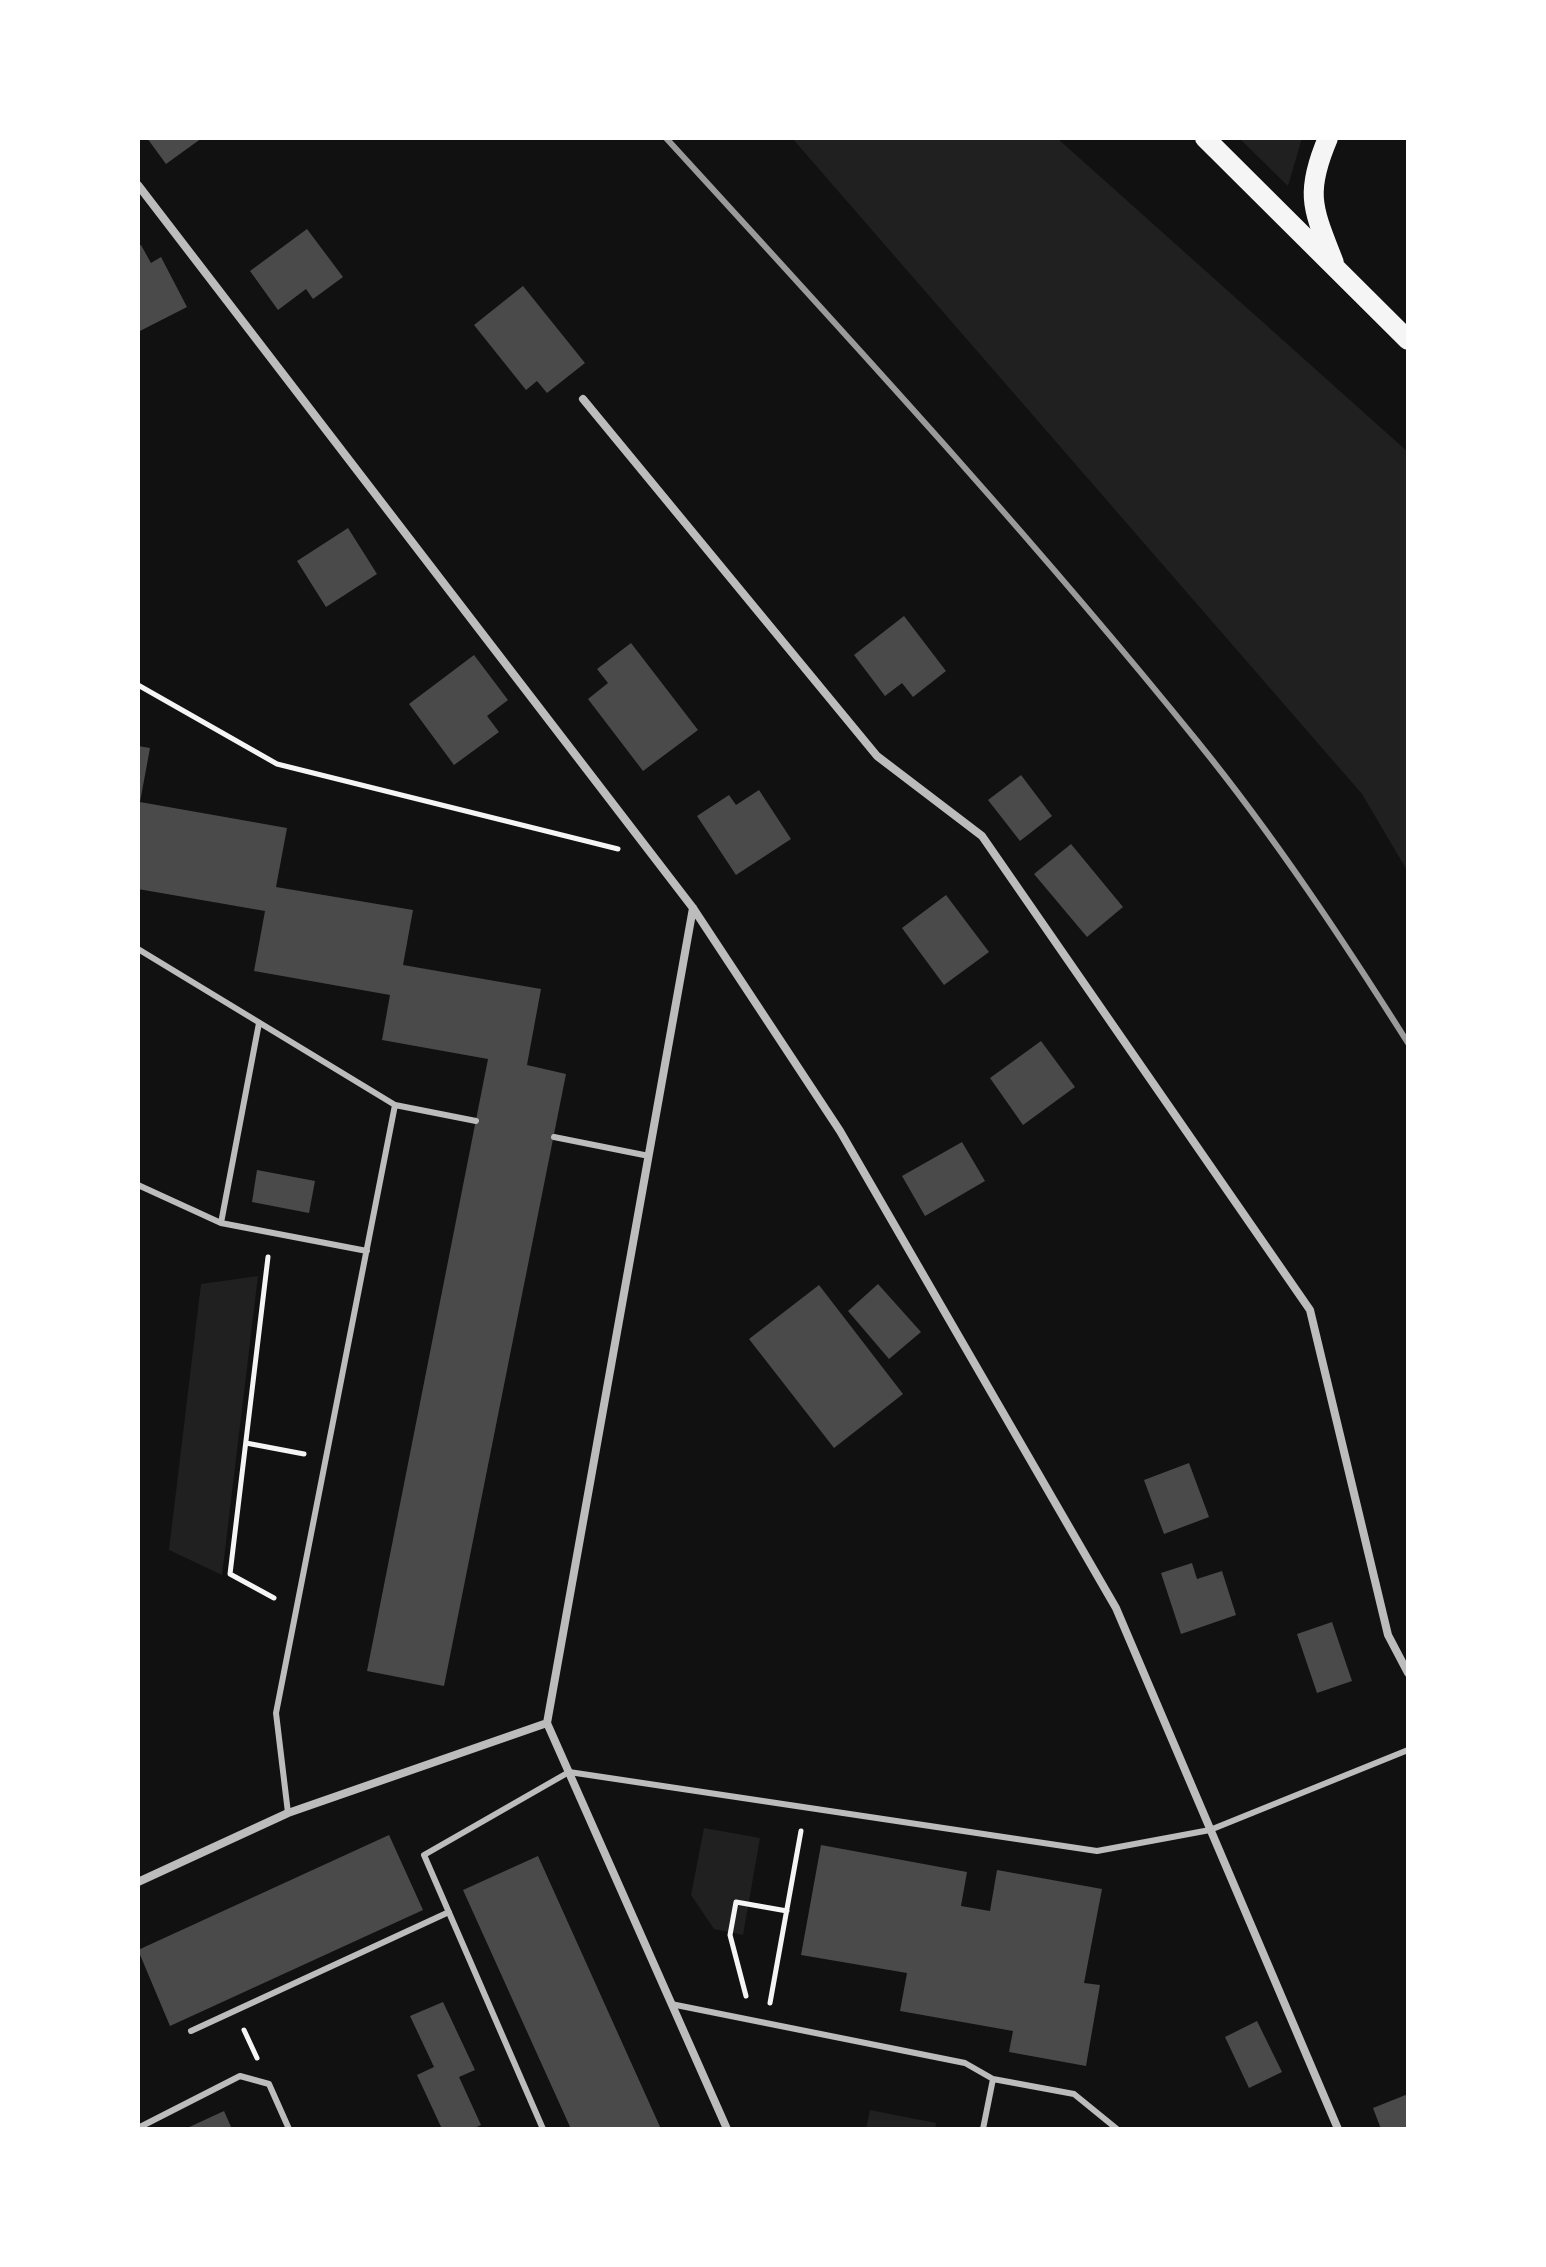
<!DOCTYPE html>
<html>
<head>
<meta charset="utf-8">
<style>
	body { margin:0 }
	#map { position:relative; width:1546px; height:2267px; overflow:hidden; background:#111; font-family:Mulish,sans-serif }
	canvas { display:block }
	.frame { position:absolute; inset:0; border:140px solid #fff; pointer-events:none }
</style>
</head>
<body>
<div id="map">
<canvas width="1546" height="2267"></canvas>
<div class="frame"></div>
</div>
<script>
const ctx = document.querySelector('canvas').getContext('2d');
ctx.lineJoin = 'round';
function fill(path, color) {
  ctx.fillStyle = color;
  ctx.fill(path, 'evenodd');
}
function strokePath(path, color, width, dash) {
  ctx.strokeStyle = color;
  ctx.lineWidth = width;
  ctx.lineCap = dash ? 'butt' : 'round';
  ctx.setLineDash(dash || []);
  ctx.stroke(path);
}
fill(new Path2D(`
	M792,138H1057L1408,452V872L1362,794Z
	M1239,138H1302L1288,186Z
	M258,1276L222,1575L169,1550L201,1284Z
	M704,1828L760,1838L743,1935L714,1929L691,1895Z
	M870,2110L936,2123L935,2129H866Z`), '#202020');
fill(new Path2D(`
	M147,138H202L166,164Z
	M307,229L343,277L313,299L306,289L278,310L250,271Z
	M141,245L151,263L161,257L187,307L138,332V246Z
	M523,286L585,363L547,393L537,381L526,390L474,325Z
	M348,528L377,574L326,607L297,561Z
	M904,616L946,671L913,697L902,683L885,696L854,655Z
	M631,643L698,730L643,771L588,699L608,683L597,669Z
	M474,655L508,700L487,716L499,732L454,765L409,704Z
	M138,746L150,748L140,802L287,828L276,887L413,910L403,965L541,989L527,1065L566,1074L444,1686L367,1671L488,1059L382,1040L390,995L254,971L265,911L138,889Z
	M1021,775L1052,816L1020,841L988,800Z
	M759,790L791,839L736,875L697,816L729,795L736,805Z
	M1071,844L1123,907L1087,937L1034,874Z
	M946,895L989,952L944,985L902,928Z
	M1041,1041L1075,1087L1023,1125L990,1078Z
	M962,1142L985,1181L925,1216L902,1176Z
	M257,1170L315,1181L309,1213L252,1202Z
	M878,1284L921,1332L889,1359L848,1311Z
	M819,1285L903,1394L834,1448L749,1339Z
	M1189,1463L1209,1517L1164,1534L1144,1480Z
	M1192,1563L1197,1579L1222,1571L1236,1615L1181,1634L1161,1573Z
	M1332,1622L1352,1681L1317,1693L1297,1634Z
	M389,1835L423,1910L170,2026L138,1950Z
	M821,1845L967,1872L961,1906L990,1911L997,1870L1102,1889L1084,1983L1100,1985L1086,2066L1009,2052L1013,2031L900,2011L907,1973L801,1955Z
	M538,1856L661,2129H571L463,1890Z
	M443,2002L475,2070L459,2077L481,2125L472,2129H442L417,2075L434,2067L410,2016Z
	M1257,2021L1282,2072L1249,2088L1225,2037Z
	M1408,2094V2129H1381L1373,2108Z
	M224,2111L232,2129H185Z`), '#4a4a4a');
strokePath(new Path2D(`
	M138,685L277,764L618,849
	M268,1257L230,1574L274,1598
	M246,1443L304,1454
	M746,1996L730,1935L736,1902L787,1911
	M770,2003L801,1831
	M244,2030L257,2058`), '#f5f5f5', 5);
strokePath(new Path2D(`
	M138,949L395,1105L276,1713L288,1813
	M395,1105L476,1121
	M554,1137L649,1156
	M138,1185L221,1223L367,1251
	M221,1223L259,1023
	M671,2004L965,2063L993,2079L1074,2094L1117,2129
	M191,2031L449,1912
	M138,2128L240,2076L269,2084L289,2129
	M543,2129L424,1855L569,1772L1097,1851L1210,1830L1408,1750
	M983,2129L993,2079`), '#bcbcbc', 6);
strokePath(new Path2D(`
	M138,185L693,908L840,1131L1116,1608L1338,2129
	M583,399L877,756L982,836L1310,1310L1388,1635L1408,1673
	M693,908L547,1723L727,2129
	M138,1882L288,1813L547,1723`), '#bcbcbc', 8);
strokePath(new Path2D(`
	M1205,138L1408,340
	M1328,138C1304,194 1313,209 1334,263`), '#f5f5f5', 20);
strokePath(new Path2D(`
	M666,138C847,336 1029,533 1197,741C1274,836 1343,940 1408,1043`), '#9a9a9a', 6);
</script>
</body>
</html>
